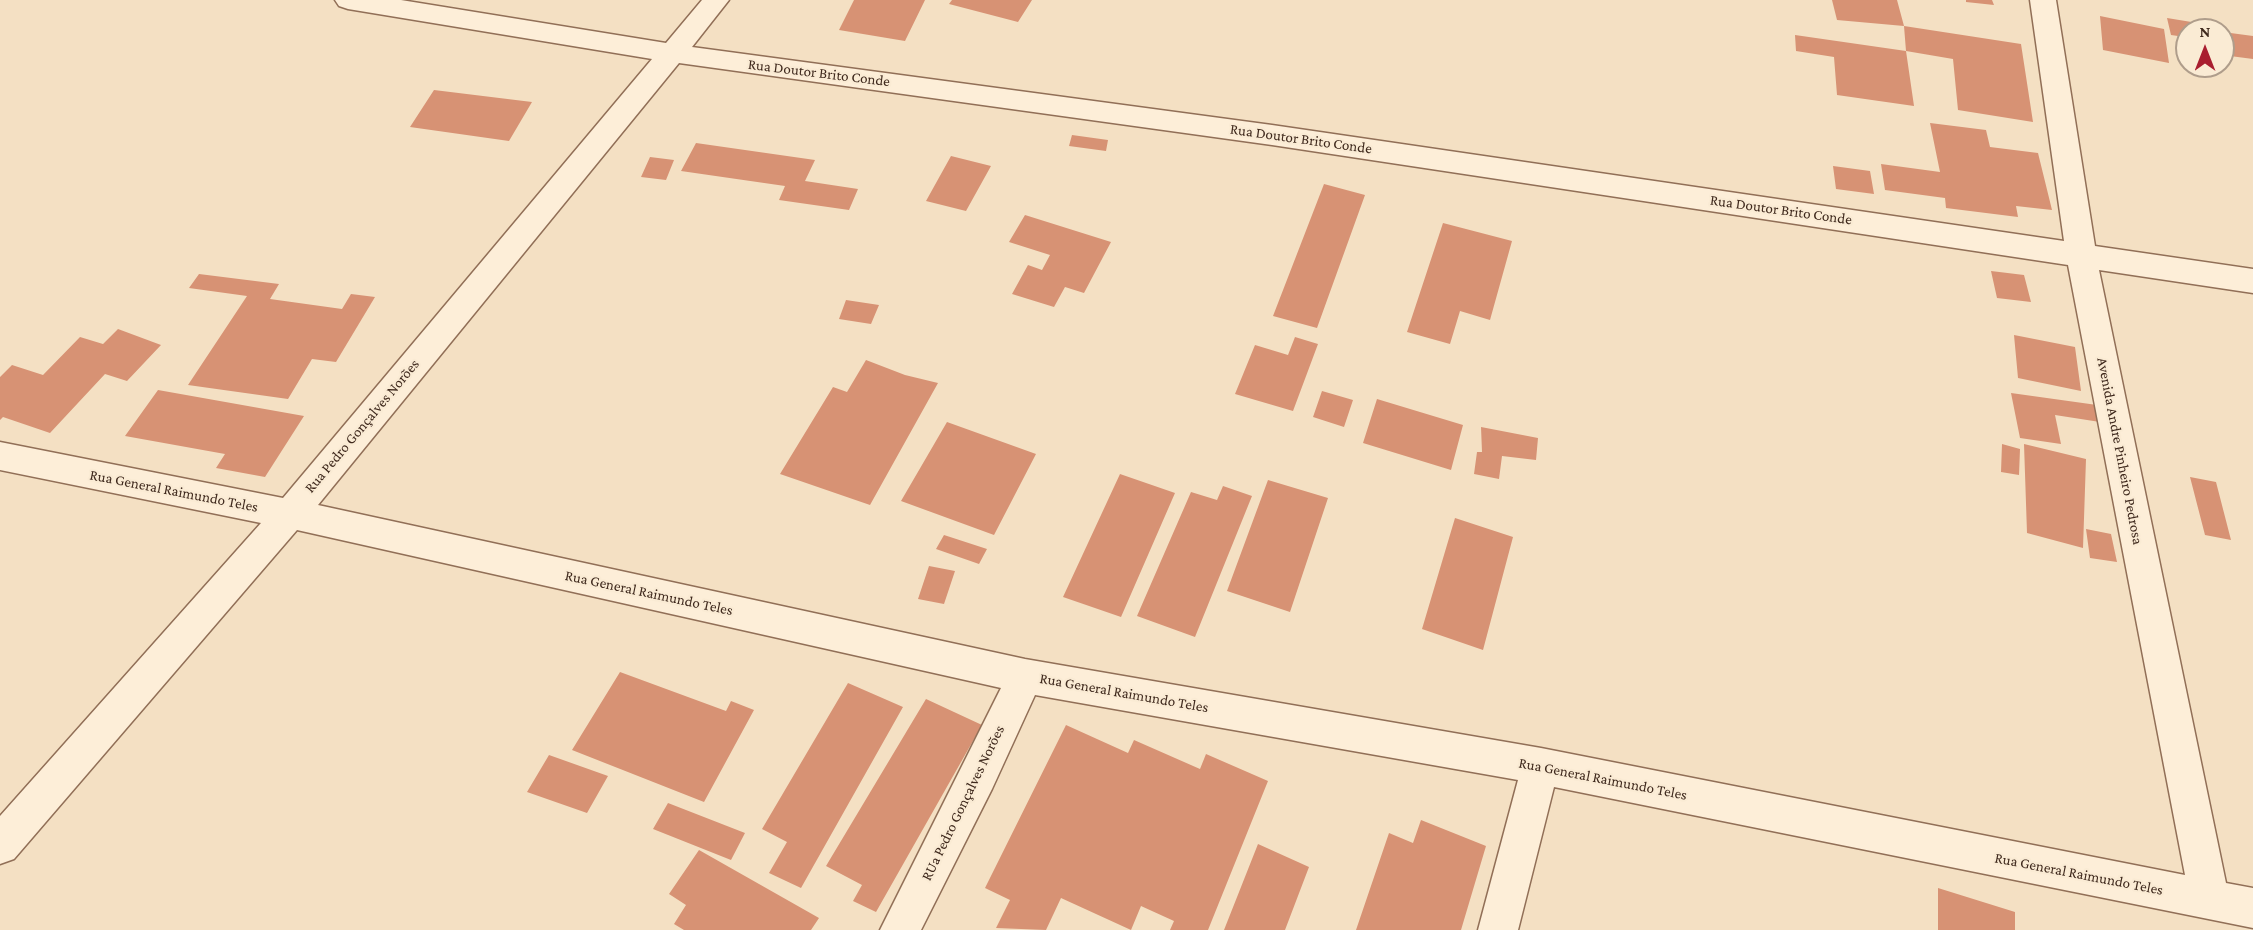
<!DOCTYPE html>
<html>
<head>
<meta charset="utf-8">
<style>
	body { margin:0 }
	#map { position:relative; width:2253px; height:930px; overflow:hidden; background:#f4e0c3; font-family:"Crimson Pro",serif }
	canvas { display:block }
	.north { position:absolute; left:2175px; top:18px; width:60px; height:60px; box-sizing:border-box; background:#faebd4; border:2px solid #af9d8b; border-radius:50%; rotate:0deg; font-size:16px; font-weight:700; line-height:24px; text-align:center; color:#3f291d }
	.north::after { content:''; display:block; margin:auto; width:21px; height:27px; background:#a91e30; clip-path:polygon(50% 0,100% 100%,50% 72%,0 100%) }
</style>
</head>
<body>
<div id="map">
<canvas width="2253" height="930"></canvas>
<div class="north">N</div>
</div>
<script>
const ctx = document.querySelector('canvas').getContext('2d');
ctx.lineJoin = 'round';
function fill(path, color) {
  ctx.fillStyle = color;
  ctx.fill(path, 'evenodd');
}
function strokePath(path, color, width, dash) {
  ctx.strokeStyle = color;
  ctx.lineWidth = width;
  ctx.lineCap = dash ? 'butt' : 'round';
  ctx.setLineDash(dash || []);
  ctx.stroke(path);
}
function write(font, color, halo, rows, align = 'center') {
  ctx.font = font + ' "Crimson Pro",serif';
  ctx.lineWidth = 4.5;
  ctx.setLineDash([]);
  ctx.textBaseline = 'middle';
  ctx.strokeStyle = halo;
  ctx.fillStyle = color;
  for (const [text, x, y, turn = 0] of rows) {
    ctx.save();
    ctx.translate(x, y);
    ctx.rotate((+turn || 0) * Math.PI / 180);
    ctx.textAlign = isNaN(turn) ? turn : align;
    if (halo) ctx.strokeText(text, 0, 0);
    ctx.fillText(text, 0, 0);
    ctx.restore();
  }
}
fill(new Path2D(`
	M854,0H925L905,41L839,30Z
	M952,0H1032L1018,22L949,4Z
	M1832,0H1897L1904,26L1837,20Z
	M1966,0H1992L1994,5L1966,2Z
	M2100,16L2164,29L2169,63L2103,50Z
	M2167,18L2222,27V30H2187V48L2181,47L2178,36L2171,35Z
	M1904,26L2021,44L2033,122L1958,110L1953,59L1906,51Z
	M2223,32L2253,36V59L2230,56L2224,43L2227,55L2223,54Z
	M1795,35L1906,51L1914,106L1837,95L1834,57L1796,51Z
	M434,90L532,102L509,141L410,127Z
	M1930,123L1986,130L1990,147L2038,153L2052,210L2016,206L2018,217L1946,208L1945,198L1885,190L1881,164L1940,172Z
	M1072,135L1108,140L1106,151L1069,146Z
	M696,143L815,160L805,181L858,189L849,210L779,200L785,186L681,171Z
	M951,156L991,166L966,211L926,201Z
	M650,157L674,160L666,180L641,177Z
	M1833,166L1870,171L1874,194L1836,189Z
	M1324,184L1365,195L1317,328L1273,316Z
	M1025,215L1111,242L1084,293L1065,287L1054,307L1012,294L1028,265L1042,270L1050,255L1009,242Z
	M1443,223L1512,241L1490,320L1460,311L1450,344L1407,332Z
	M1991,271L2024,275L2031,302L1997,298Z
	M199,274L279,284L270,299L342,309L351,294L375,297L336,362L312,359L288,399L188,385L247,296L189,288Z
	M846,300L879,305L871,324L839,319Z
	M118,329L161,345L127,381L105,374L50,433L3,417L0,420V377L12,365L43,375L80,337L103,344Z
	M2014,335L2075,347L2081,391L2018,378Z
	M1295,337L1318,344L1293,411L1235,394L1255,345L1288,355Z
	M866,360L905,375L938,383L870,505L780,474L833,387L847,392Z
	M158,390L304,416L265,477L216,468L225,454L125,436Z
	M1322,391L1353,400L1344,427L1313,417Z
	M2011,393L2097,405L2100,422L2055,415L2061,444L2020,438Z
	M1377,399L1463,425L1451,470L1363,443Z
	M947,422L1036,454L994,535L901,501Z
	M1481,427L1538,438L1536,460L1502,456L1499,479L1474,474L1477,452H1482Z
	M2002,444L2020,449L2019,475L2001,472Z
	M2024,444L2086,459L2083,548L2027,533Z
	M1120,474L1175,493L1121,617L1063,597Z
	M2190,477L2216,482L2231,540L2205,535Z
	M1268,480L1328,498L1290,612L1227,591Z
	M1223,486L1252,496L1195,637L1137,616L1191,492L1217,500Z
	M1455,518L1513,537L1483,650L1422,629Z
	M2086,529L2111,534L2117,562L2090,558Z
	M944,535L987,549L979,564L936,549Z
	M929,566L955,571L944,604L918,599Z
	M620,672L726,711L731,701L754,710L704,802L572,750Z
	M848,683L903,707L801,888L769,873L787,842L762,829Z
	M926,699L982,725L876,912L853,901L862,885L826,866Z
	M1066,725L1128,753L1134,740L1200,769L1206,754L1268,781L1208,930H1170L1174,921L1141,906L1131,930L1061,898L1046,930L996,928L1010,900L985,888Z
	M549,755L608,776L587,813L527,792Z
	M668,803L745,833L731,860L653,829Z
	M1421,820L1486,846L1461,930H1356L1389,833L1413,843Z
	M1258,844L1309,867L1285,930H1224Z
	M699,850L819,918L811,930H684L674,924L686,905L669,894Z
	M1938,888L2015,912V930H1938Z`), '#d79274');
const minor = new Path2D(`
	M335,0H401L666,43L702,0H729L692,47L1272,125L2064,241L2030,0H2056L2095,246L2253,269V293L2099,270L2226,883L2253,888V928L1554,787L1518,930H1478L1518,780L1035,695L992,789L921,930H880L1001,688L297,530L14,859L0,864V816L261,523L0,470V442L283,498L652,59L348,9L339,6ZM679,63L1272,145L2068,265L2185,875L1541,748L1025,659L318,505Z`);
strokePath(minor, '#916f57', 3);
fill(minor, '#fdeed8');
write('15px', '#3f291d', '#faebd4', [
	["Rua Doutor Brito Conde",819,73,7],
	["Rua Doutor Brito Conde",1301,139,8],
	["Rua Doutor Brito Conde",1781,210,8],
	["Rua Pedro Gonçalves Norões",362,426,-50],
	["Avenida Andre Pinheiro Pedrosa",2120,451,79],
	["Rua General Raimundo Teles",174,491,11],
	["Rua General Raimundo Teles",649,593,12],
	["Rua General Raimundo Teles",1124,693,10],
	["Rua General Raimundo Teles",1603,779,11],
	["RUa Pedro Gonçalves Norões",963,803,-64],
	["Rua General Raimundo Teles",2079,874,11]
]);
</script>
</body>
</html>
